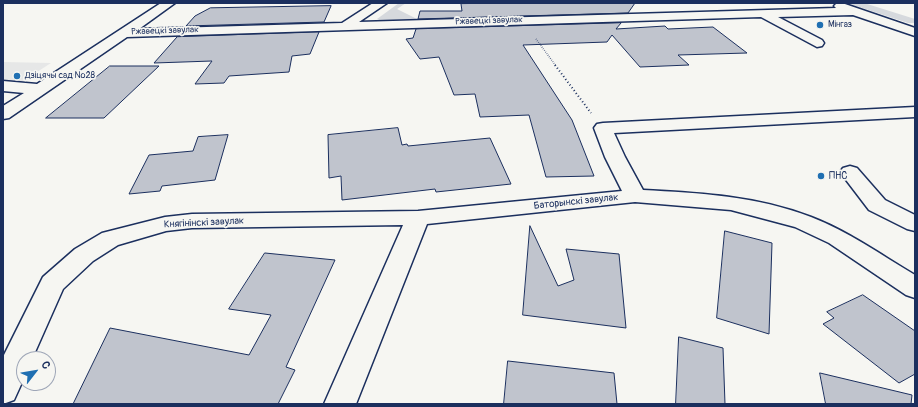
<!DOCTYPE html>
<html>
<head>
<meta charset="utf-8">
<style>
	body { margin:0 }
	#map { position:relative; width:918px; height:407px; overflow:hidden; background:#f6f6f2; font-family:Pangolin,sans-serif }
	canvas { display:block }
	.frame { position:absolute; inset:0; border:4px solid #1b2f5e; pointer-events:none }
	.north { position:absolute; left:16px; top:351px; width:40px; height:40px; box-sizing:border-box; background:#f6f6f2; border:1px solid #9ea6b7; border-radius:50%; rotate:59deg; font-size:11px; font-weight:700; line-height:16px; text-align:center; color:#1b2f5e }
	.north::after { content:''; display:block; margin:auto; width:14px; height:18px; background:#1f6fb2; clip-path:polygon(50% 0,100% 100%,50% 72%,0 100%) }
</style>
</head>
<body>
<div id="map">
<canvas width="918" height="407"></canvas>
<div class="frame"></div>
<div class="north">С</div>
</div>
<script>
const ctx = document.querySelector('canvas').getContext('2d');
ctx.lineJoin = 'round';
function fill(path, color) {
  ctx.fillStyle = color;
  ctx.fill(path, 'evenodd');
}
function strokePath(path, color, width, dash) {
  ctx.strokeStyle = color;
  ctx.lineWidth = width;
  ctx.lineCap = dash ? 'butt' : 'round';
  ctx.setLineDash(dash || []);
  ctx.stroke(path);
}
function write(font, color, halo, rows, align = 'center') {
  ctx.font = font + ' Pangolin,sans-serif';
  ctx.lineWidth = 3.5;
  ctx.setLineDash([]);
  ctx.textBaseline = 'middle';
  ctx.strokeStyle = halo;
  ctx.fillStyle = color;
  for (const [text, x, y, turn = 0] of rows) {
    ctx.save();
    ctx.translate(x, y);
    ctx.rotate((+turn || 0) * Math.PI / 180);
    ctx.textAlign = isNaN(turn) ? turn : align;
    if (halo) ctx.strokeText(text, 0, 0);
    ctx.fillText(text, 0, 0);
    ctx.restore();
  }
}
fill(new Path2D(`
	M3,62L51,63L3,94Z`), '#e6e7e7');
fill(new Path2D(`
	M399,3H406L397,9L419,20L382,21L377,19Z
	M847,3H864L915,19V23H908Z`), '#d6d9dd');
const building = new Path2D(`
	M505,3H635L628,13L418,19L420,11H462L461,4Z
	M331,6L324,22L186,26L195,16L210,8Z
	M621,23L616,29L665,26L668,29L713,27L747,53L678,55L689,65L640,67L612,35L607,42L523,45L572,120L594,176L546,177L529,115L480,117L475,94L454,95L439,57L420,59L406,39L413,38L416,29Z
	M319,32L310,54L292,56L289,72L229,76L224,83L195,84L212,61L154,63L177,37Z
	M110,66H159L104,118H46Z
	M398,128L402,145L407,144L408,146L490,138L511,184L436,192L435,189L342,200L341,176L329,178L328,135Z
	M228,135L215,180L162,186L160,191L129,194L149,155L193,151L198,137Z
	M530,226L558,286L574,280L566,249L619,254L626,328L523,315Z
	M725,231L772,243L769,334L717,318Z
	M265,253L335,260L286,367L295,370L278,404H73L110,328L249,355L271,315L229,309Z
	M863,295L915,331V374L899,383L823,324L834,318L827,312Z
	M679,337L723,348L725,404H676Z
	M508,361L614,373L617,404H504Z
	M820,373L912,395L911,404H826Z`);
fill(building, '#c0c4cd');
strokePath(building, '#1b2f5e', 1);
const minor = new Path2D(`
	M161,3H175L139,29L342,23L373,3H387L359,22L836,8L834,6L836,4L842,3L915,28V36L853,15L778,17L822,40L824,43L822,46L817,47L761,17L127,37L9,118L3,119V106L24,93L3,91V81L37,84Z
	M915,107V117L614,133L625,157L643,190C699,193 757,196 811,217C848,231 881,255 915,275V298L906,295L829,243L795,227L731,210L635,202L427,224L356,404H324L403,225L192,228L166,231L118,245L93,261L63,289L32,359H24V378L14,400L3,404V357L43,277L75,249L102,233L165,217L192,214L418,211L622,191L605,157L594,128L597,124L603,123Z
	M850,166L857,168L885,200L915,215V231L907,229L869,210L840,172L843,168Z`);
strokePath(minor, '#1b2f5e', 3);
strokePath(new Path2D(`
	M536,39L556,66`), '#1b2f5e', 1.5, [0.5, 1.5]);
strokePath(new Path2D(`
	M555,65L591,113`), '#1b2f5e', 2, [1, 2.5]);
fill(minor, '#f6f6f2');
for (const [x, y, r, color] of [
	[820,25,4,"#1f6fb2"],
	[17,76,4,"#1f6fb2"],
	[821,176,4,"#1f6fb2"]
]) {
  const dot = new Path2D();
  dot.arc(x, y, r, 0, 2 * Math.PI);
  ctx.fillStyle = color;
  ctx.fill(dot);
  strokePath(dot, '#f6f6f2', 1.5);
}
write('9px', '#1b2f5e', '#f6f6f2', [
	["Ржавецкі завулак",489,21,-2],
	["Ржавецкі завулак",165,31,-2]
]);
write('9px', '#1b2f5e', '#f6f6f2', [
	["Мінгаз",828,25],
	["Дзіцячы сад №28",25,76]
], 'left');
write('10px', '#1b2f5e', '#f6f6f2', [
	["ПНС",829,176]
], 'left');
write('10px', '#1b2f5e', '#f6f6f2', [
	["Баторынскі завулак",576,202,-6],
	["Княгінінскі завулак",204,223,-3]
]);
</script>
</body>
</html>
